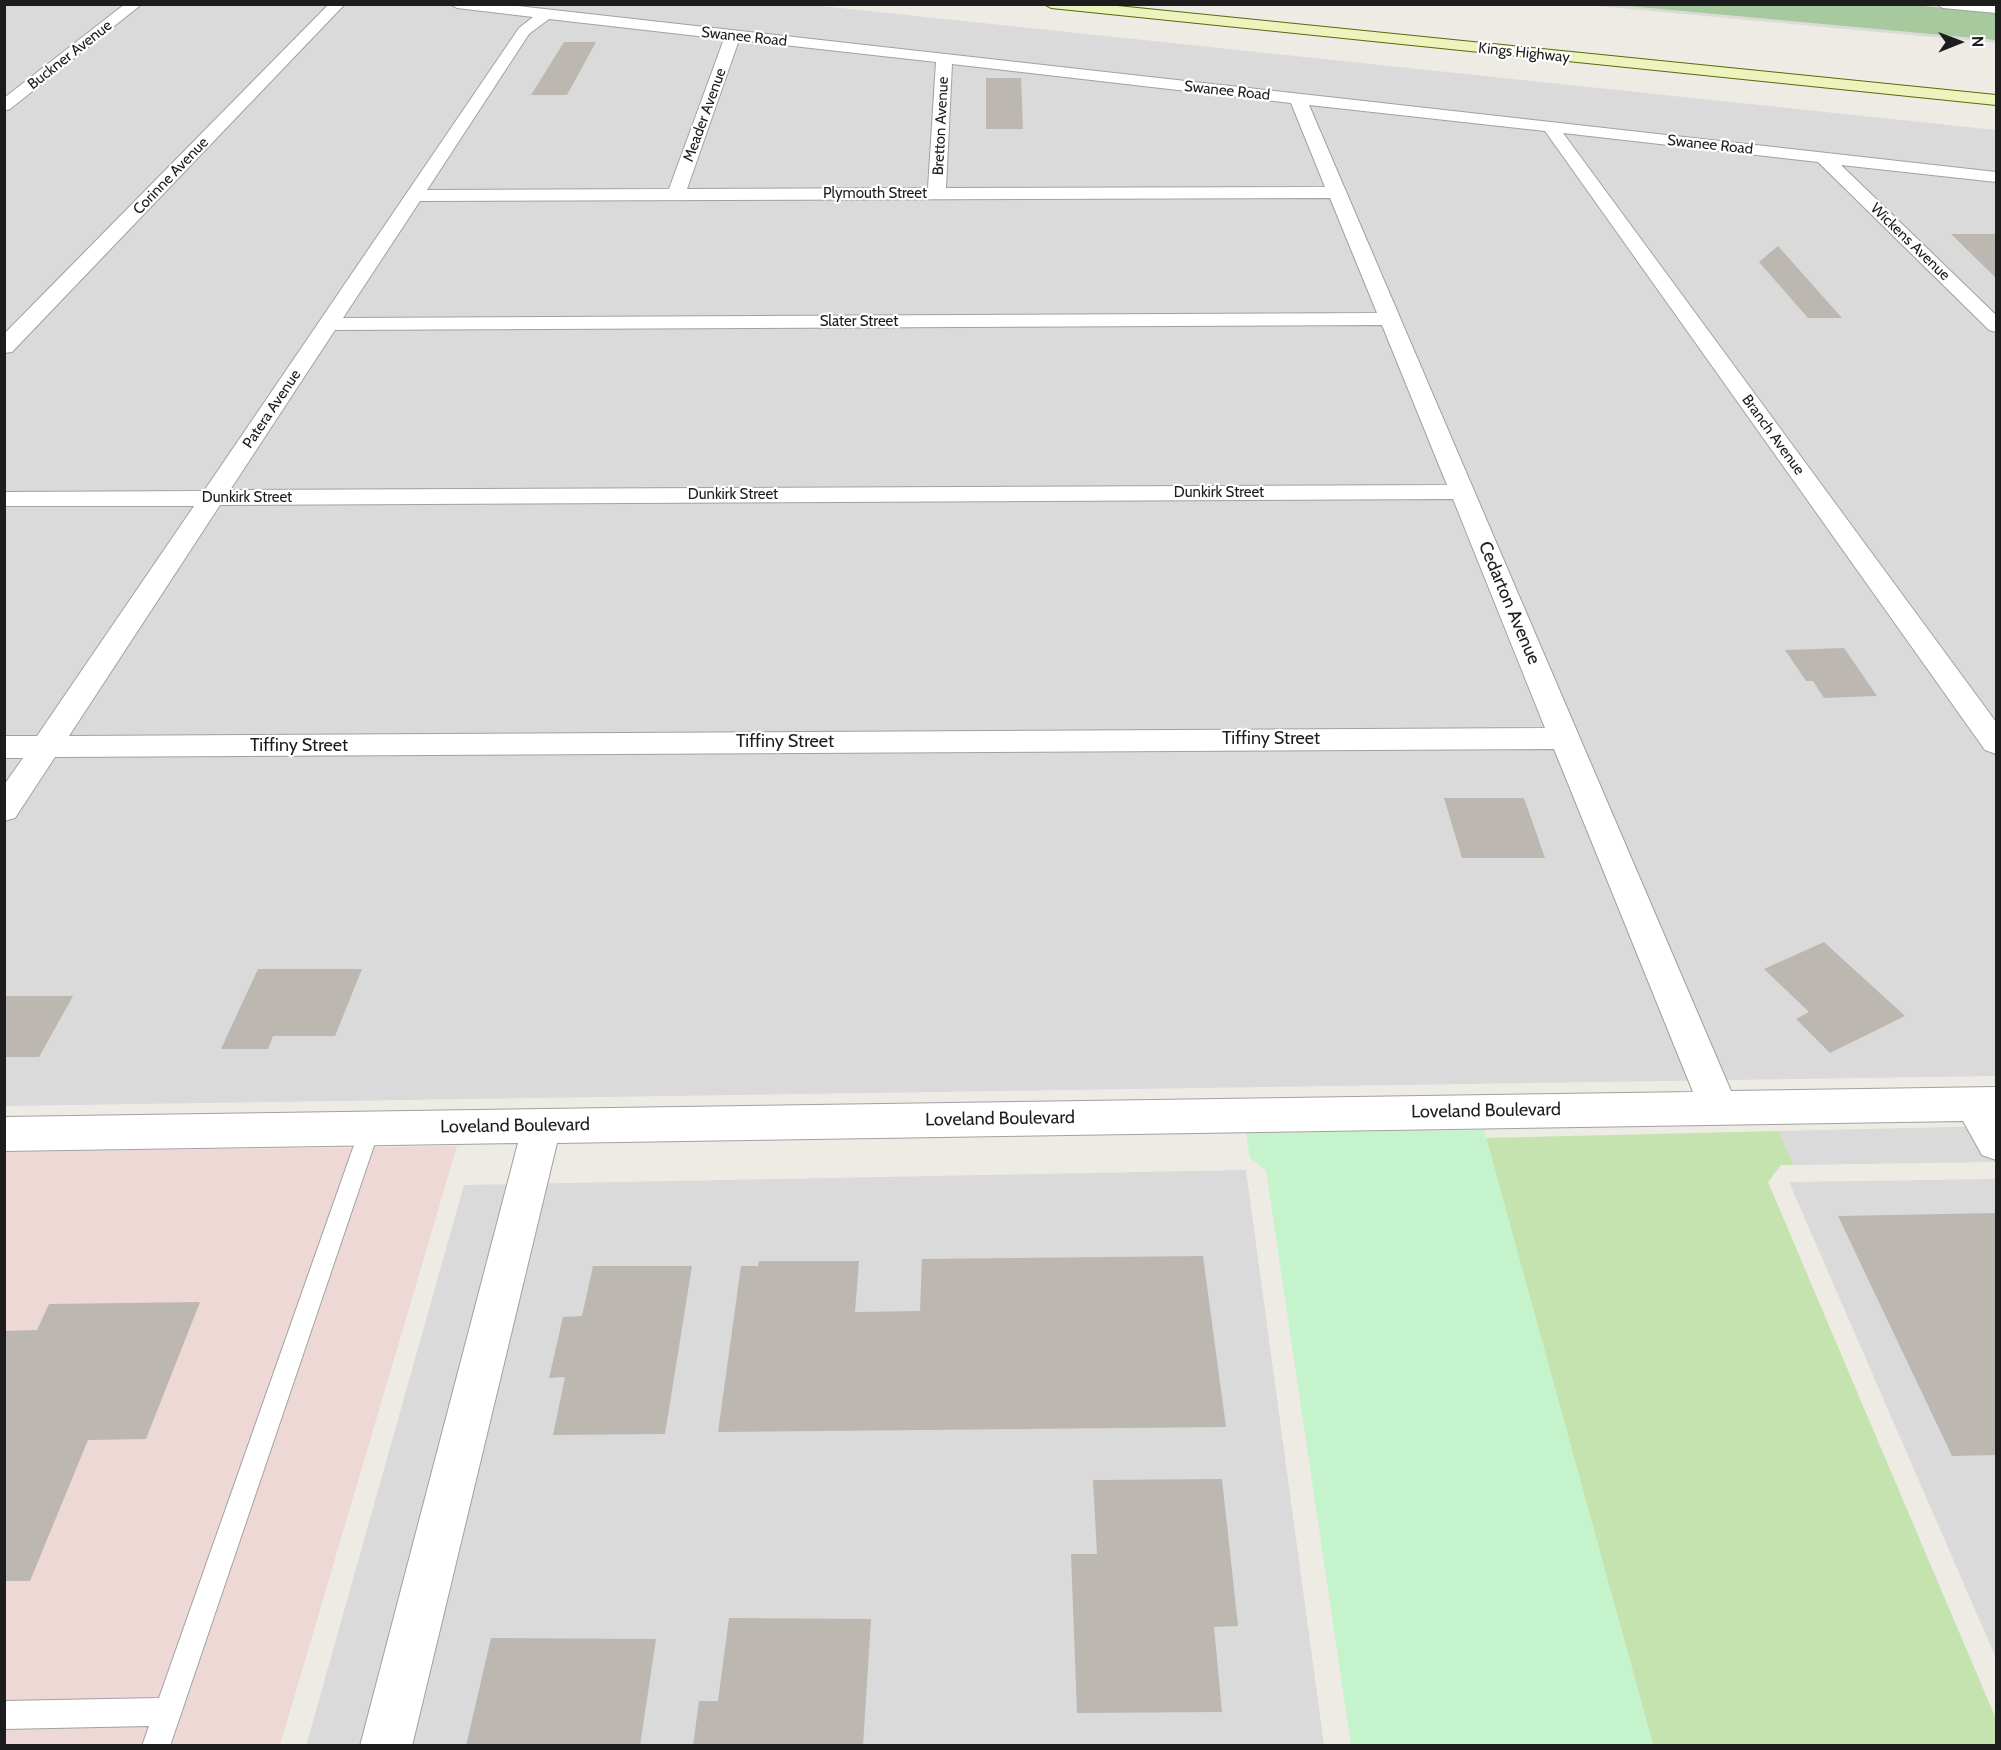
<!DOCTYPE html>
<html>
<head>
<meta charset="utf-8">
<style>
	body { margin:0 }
	#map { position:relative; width:2001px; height:1750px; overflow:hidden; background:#edebe4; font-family:Cabin,sans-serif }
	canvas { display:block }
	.frame { position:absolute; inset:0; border:6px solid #1d1d1d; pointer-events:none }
	.north { position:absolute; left:1929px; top:12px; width:60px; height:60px; -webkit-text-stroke:4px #fff; paint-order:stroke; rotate:89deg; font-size:16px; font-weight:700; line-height:24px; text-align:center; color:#1d1d1d }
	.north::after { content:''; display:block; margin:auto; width:21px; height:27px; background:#1d1d1d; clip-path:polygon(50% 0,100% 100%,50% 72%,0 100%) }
</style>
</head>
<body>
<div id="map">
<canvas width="2001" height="1750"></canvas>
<div class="frame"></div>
<div class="north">N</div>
</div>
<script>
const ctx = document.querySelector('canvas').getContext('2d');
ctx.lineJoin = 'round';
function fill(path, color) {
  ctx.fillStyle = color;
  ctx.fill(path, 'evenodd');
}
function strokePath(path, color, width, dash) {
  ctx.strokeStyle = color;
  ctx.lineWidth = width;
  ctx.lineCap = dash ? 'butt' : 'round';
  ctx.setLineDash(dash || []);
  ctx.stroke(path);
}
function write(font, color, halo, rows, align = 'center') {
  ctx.font = font + ' Cabin,sans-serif';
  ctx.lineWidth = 4.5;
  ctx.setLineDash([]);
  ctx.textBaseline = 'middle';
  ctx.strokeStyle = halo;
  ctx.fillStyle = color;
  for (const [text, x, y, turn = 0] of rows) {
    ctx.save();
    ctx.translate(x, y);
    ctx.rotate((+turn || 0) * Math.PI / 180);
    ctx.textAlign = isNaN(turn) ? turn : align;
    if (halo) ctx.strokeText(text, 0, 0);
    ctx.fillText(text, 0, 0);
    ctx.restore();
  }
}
fill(new Path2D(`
	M4,5H812L1996,130V1076L5,1106Z
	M1587,5H1996V43Z
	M1996,1126V1162L1793,1165L1779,1131Z
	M1246,1170L1324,1745L306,1746L464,1185Z
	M1996,1179V1658L1789,1182Z`), '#dbdada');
fill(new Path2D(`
	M457,1146L280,1745H5L4,1152Z`), '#edd8d5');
fill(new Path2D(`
	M1779,1131L1793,1165H1781L1768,1182L1996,1719V1745H1653L1486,1138Z`), '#c4e3af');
fill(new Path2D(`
	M1902,4L1996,13V40L1618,5Z`), '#a6c99d');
fill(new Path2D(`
	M1484,1130L1653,1745H1351L1266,1170L1250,1158L1246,1133Z`), '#c5f3cc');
fill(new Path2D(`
	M564,42H596L567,95H531Z
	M986,78H1021L1023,129H986Z
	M1951,234H1996V278Z
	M1778,246L1842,318H1808L1759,262Z
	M1844,648L1877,696L1824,698L1813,681H1806L1785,650Z
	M1444,798H1524L1545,858H1462Z
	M1824,942L1905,1016L1830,1053L1796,1019L1809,1012L1764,969Z
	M258,969H362L335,1036H273L268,1049H221Z
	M4,996H73L39,1057H4Z
	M1996,1213V1455L1952,1456L1838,1216Z
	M1203,1256L1226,1427L718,1432L741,1266H758L759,1261H859L855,1312L920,1311L922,1259Z
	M593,1266H692L665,1434L553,1435L565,1377L549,1378L563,1317L582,1316Z
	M200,1302L146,1439L88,1440L30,1581H4V1331L37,1330L49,1304Z
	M1222,1479L1238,1626L1214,1627L1222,1712L1077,1713L1071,1554H1097L1093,1480Z
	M729,1618L871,1619L863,1746H693L699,1701H718Z
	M491,1638L656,1639L640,1746H466Z`), '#bdb7b1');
const service = new Path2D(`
	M370,1119L377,1121L380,1128L170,1746H142L149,1726L4,1729V1701L159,1698L360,1128L363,1121Z`);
const minor = new Path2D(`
	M125,4H142L10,109L4,111V98Z
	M329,4H345L12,352L4,353V334Z
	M450,4H500L1996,172V182L1841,165L1996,315V332L1989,330L1818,162L1563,133L1996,722V754L1985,750L1545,131L1309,105L1731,1091L1996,1087V1160L1982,1155L1963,1121L557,1143L412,1746H360L518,1143L4,1151V1117L1693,1092L1554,749L55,757L15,818L4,821V785L23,758H4V736H37L194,506H4V492L204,491L519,28L533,17L457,8ZM549,19L724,39L669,189L427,190L529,34ZM739,40L936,62L928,188L687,189ZM952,64L1291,103L1325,187L946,188ZM1330,198L1377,313L343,318L420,201ZM1382,325L1447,485L230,490L335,330ZM1453,499L1545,728L69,736L220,505Z
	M1936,4L1996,5V13L1943,8Z`);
const secondary = new Path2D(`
	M1044,4H1098L1996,95V105L1051,8Z`);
strokePath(service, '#a1a1a1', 2);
strokePath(minor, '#a1a1a1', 2);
strokePath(secondary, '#586910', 2);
fill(service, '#fff');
fill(minor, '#fff');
fill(secondary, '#ecf3bd');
write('15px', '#1d1d1d', '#fff', [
	["Swanee Road",744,37,6],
	["Kings Highway",1524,53,6],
	["Buckner Avenue",70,55,-38],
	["Swanee Road",1227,91,6],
	["Meader Avenue",705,115,-70],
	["Bretton Avenue",941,126,-87],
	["Swanee Road",1710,145,6],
	["Corinne Avenue",171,176,-46],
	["Plymouth Street",875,194],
	["Wickens Avenue",1910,242,44],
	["Slater Street",859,322],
	["Patera Avenue",272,409,-56],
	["Branch Avenue",1773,435,54],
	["Dunkirk Street",1219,493],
	["Dunkirk Street",733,495],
	["Dunkirk Street",247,498]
]);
write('18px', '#1d1d1d', '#fff', [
	["Cedarton Avenue",1509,603,67],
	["Tiffiny Street",1271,739],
	["Tiffiny Street",785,742],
	["Tiffiny Street",299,746],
	["Loveland Boulevard",1486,1111,-1],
	["Loveland Boulevard",1000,1119,-1],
	["Loveland Boulevard",515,1126,-1]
]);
</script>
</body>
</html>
